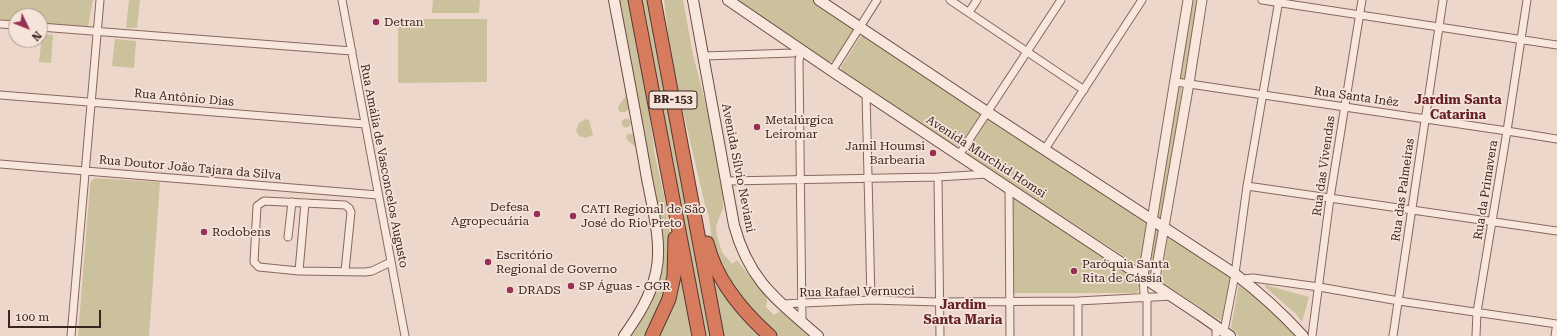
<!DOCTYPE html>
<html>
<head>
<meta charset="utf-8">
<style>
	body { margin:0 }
	#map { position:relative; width:1557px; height:336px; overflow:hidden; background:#edd7ca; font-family:"Roboto Serif",serif }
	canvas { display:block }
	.north { position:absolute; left:8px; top:8px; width:40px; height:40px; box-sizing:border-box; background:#f5e4d9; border:1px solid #ab988f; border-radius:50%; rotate:133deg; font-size:11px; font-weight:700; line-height:16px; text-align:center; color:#3b2521 }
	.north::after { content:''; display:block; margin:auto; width:14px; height:18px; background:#963153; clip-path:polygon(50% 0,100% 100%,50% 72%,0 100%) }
	.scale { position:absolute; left:8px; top:310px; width:93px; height:18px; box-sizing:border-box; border:2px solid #3b2521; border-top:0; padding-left:5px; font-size:12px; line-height:14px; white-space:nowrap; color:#3b2521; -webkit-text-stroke:3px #f5e4d9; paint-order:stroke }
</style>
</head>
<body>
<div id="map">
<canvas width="1557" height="336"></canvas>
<div class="north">N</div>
<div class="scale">100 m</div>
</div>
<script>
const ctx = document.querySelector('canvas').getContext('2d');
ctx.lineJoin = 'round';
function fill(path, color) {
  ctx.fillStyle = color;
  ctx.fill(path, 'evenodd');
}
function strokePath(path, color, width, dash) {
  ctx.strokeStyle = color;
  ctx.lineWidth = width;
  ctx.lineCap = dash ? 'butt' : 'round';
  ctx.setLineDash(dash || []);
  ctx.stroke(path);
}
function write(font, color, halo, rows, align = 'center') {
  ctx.font = font + ' "Roboto Serif",serif';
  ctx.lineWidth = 3.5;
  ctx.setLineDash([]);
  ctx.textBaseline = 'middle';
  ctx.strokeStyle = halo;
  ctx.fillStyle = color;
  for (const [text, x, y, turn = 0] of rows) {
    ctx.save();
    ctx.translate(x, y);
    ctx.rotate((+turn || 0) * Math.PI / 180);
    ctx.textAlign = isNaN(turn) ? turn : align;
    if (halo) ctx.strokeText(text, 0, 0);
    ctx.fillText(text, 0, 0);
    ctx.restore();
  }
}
fill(new Path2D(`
	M0,0H93L88,27L40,25V16H16V23L0,21Z
	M129,0H140L137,28H126Z
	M433,0H480L479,13H432Z
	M617,0H629L644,75L655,156L666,205L672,250L666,292L655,321L645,336H627L660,268Z
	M642,0H650L714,336H704Z
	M664,0H683L693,55L705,101L720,168L723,193V208L716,226L717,236L722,252L732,264L737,260L766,297L767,302L766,307L774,315L780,311L810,336H776L747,308L723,273L712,244L709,216L706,209L671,60Z
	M740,0H813L853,25L855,30L834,61L829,62L744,6L740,1Z
	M1191,0H1198L1187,78L1182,79L1180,78Z
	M398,19H487V82L398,83Z
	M42,34L53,35L51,63L39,62Z
	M866,35L982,113L960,146L954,145L842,71L841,67L861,36Z
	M115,39L136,41L134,68L112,66Z
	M1179,86L1182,89L1163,213L1162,217L1159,218L1157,217L1177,87Z
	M626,96L629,109L625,112H620L618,109L619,105Z
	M621.5 123a4.5 4.5 0 1 1 9 0a4.5 4.5 0 1 1-9 0Z
	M586,119L589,120L593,135L586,138L579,136L576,130L579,123Z
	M990,119L1148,222L1140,267L968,155L967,150L986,121Z
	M628,134H633L636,147L627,140L626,136Z
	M95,178L160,182L149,336H78L90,185L91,181Z
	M1012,195L1139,279L1140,286L1137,293H1011Z
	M1156,229H1158L1161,233L1152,275L1148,272Z
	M1168,235L1232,277L1223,322L1161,282Z
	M680,262L693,336H654Z
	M711,267L764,336H724Z
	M1239,284H1243L1299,336H1239L1231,328Z
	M1266,285L1309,297L1302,322L1295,313L1265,287Z`), '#cbc19d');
const minor = new Path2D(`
	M342,0L405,336
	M950,0L1084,90
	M1262,0L1557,45
	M969,12L977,0
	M0,24L16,25
	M40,27L352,51
	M704,56L793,53L801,50L799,61L802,322
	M832,71L877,0
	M1176,82L1507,131L1557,139
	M866,93L871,300
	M0,95L365,124
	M1045,149L1142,0
	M959,155L1061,0
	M0,164L378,195
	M938,177L940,336
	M727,181L938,177L988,174
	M1247,186L1557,231
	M1009,187L1010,336
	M288,237L292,202
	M299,271L305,203
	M345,271L351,212L349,208L345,205L264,201L257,206L254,262L259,267L299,271L365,272L372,271L391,262
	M1143,276L1144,294L1147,298V336
	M1242,279L1253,278L1319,287L1399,301L1557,324
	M1078,301V336
	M781,304L871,300L939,302L1078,301L1173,296
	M1216,325V336
	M1224,331L1235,274L1247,186L1279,0
	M71,336L100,0
	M1312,336L1330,198L1362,0
	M1393,336L1443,0
	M1476,336L1477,312L1507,131L1527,0`);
const tertiary = new Path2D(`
	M1143,276L1188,0
	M1154,284L1189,83L1202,0
	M1556,336L1557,329`);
const secondary = new Path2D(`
	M614,0C625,58 636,115 646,173C651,203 663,242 656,272C651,296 638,316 624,336
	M693,0L734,225C749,281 777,300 818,336
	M728,0L832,71L1200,315L1230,336
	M819,0L987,112L1235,274C1260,293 1282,313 1303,336`);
const motorway = new Path2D(`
	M635,0L699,336
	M654,0L717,336
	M707,243C716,280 742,311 770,336
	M652,336L669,299L674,276L675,238`);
strokePath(minor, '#89675f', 9);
strokePath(tertiary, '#89675f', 11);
strokePath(secondary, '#6b4942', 12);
strokePath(motorway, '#583732', 15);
strokePath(minor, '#f8e7dd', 7);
strokePath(tertiary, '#f8e7dd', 9);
strokePath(secondary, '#f8e7dd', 10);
strokePath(motorway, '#d77b5f', 13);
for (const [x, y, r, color] of [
	[376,22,4,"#963153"],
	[757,127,4,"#963153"],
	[933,153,4,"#963153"],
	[537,214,4,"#963153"],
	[573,216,4,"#963153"],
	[204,232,4,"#963153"],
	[488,262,4,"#963153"],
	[1074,271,4,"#963153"],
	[571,286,4,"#963153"],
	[510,290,4,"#963153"]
]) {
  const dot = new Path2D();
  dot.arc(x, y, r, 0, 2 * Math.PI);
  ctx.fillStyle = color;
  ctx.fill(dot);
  strokePath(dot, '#f5e4d9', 1.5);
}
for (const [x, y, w] of [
	[673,100,48]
]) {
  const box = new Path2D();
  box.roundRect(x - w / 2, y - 9, w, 18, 3);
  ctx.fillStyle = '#f5e4d9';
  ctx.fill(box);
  strokePath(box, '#3b2521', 1);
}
write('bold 11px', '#3b2521', null, [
	["BR-153",673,100]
]);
write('12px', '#3b2521', '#f5e4d9', [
	["Detran",384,22],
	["Metalúrgica",765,120],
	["Leiromar",765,134],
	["Jamil Houmsi",925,146,"right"],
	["Barbearia",925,160,"right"],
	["Defesa",529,207,"right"],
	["Agropecuária",529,221,"right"],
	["CATI Regional de São",581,209],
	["José do Rio Preto",581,223],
	["Rodobens",212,232],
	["Escritório",496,255],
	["Regional de Governo",496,269],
	["Paróquia Santa",1082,264],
	["Rita de Cássia",1082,278],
	["SP Águas - GGR",579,286],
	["DRADS",518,290]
], 'left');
write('12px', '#3b2521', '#f5e4d9', [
	["Rua Santa Inêz",1356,97,8],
	["Rua Antônio Dias",184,98,5],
	["Avenida Murchid Homsi",986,157,33],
	["Rua Amália de Vasconcelos Augusto",384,166,79],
	["Rua das Vivendas",1324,166,-82],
	["Rua Doutor João Tajara da Silva",190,168,5],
	["Avenida Sílvio Neviani",738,168,79],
	["Rua das Palmeiras",1403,190,-82],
	["Rua da Primavera",1486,190,-81],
	["Rua Rafael Vernucci",857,292,-1]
]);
write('bold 13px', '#66222b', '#f5e4d9', [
	["Jardim Santa",1458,100],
	["Catarina",1458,115],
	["Jardim",963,305],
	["Santa Maria",963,320]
]);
</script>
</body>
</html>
